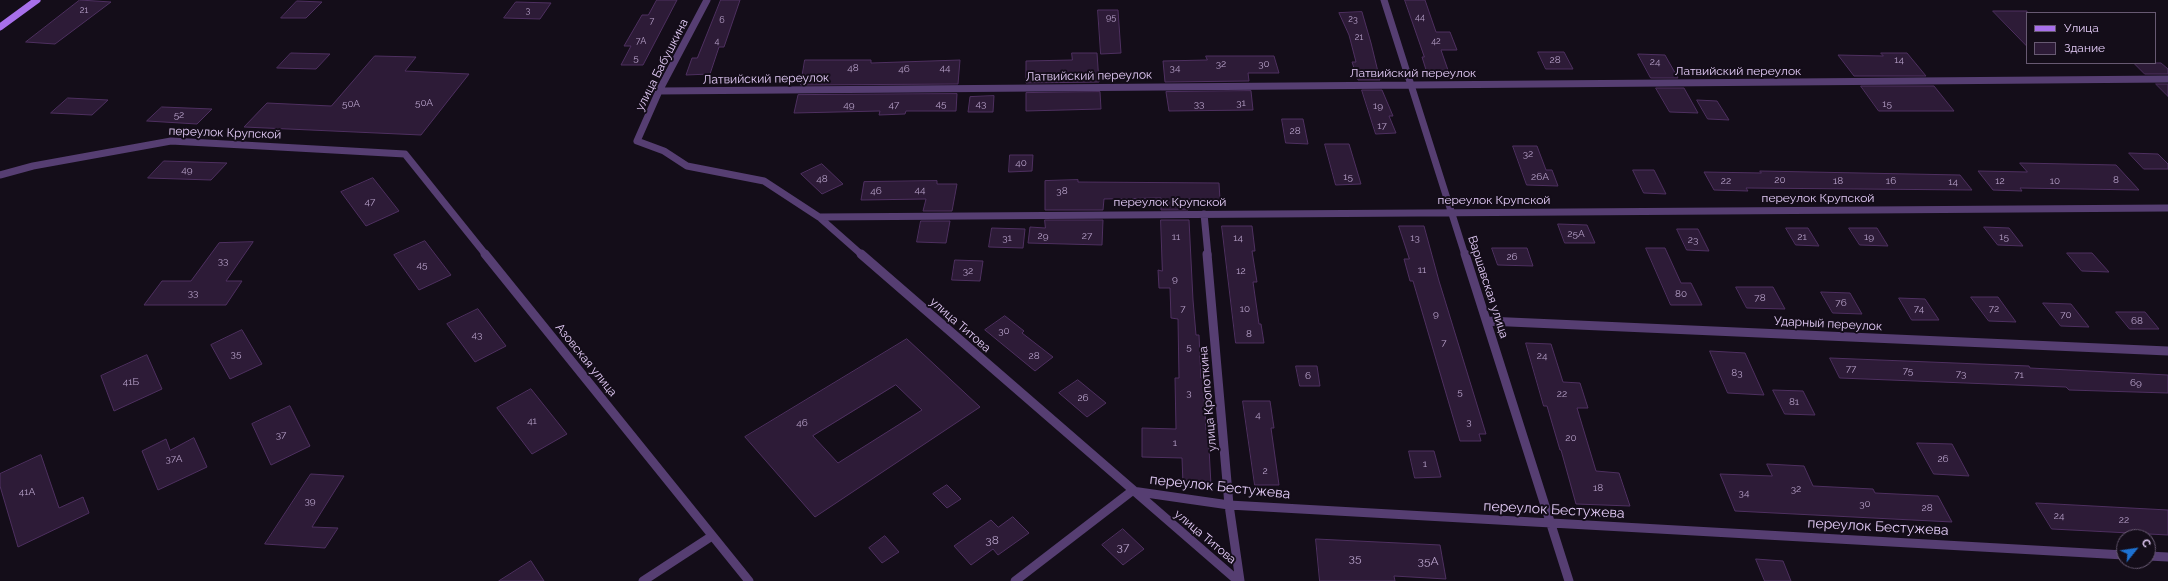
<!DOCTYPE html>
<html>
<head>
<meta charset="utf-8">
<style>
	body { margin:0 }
	#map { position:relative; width:2168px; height:581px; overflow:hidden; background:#140d19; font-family:Raleway,sans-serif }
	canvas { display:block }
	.legend { position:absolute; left:2026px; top:12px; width:130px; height:52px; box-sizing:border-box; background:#140d19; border:1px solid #675972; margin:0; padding:5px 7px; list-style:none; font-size:12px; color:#e4ccf8 }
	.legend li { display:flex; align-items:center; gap:8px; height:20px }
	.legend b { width:20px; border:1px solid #675972 }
	.north { position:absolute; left:2116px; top:529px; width:40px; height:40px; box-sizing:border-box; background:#140d19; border:1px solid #675972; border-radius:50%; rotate:60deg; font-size:11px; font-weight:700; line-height:16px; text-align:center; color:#e4ccf8 }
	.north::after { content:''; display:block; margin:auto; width:14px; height:18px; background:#1d72d2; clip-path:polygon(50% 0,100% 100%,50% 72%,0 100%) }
</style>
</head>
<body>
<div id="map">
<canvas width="2168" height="581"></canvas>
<ul class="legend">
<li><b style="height:5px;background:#a870eb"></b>Улица</li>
<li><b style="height:11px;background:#2d1b37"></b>Здание</li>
</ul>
<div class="north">С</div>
</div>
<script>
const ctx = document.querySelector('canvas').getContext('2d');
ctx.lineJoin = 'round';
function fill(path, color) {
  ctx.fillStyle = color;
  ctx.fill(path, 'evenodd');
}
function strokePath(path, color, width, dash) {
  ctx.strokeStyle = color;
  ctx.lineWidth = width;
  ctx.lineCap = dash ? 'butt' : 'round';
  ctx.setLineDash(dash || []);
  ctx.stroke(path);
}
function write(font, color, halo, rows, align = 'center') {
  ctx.font = font + ' Raleway,sans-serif';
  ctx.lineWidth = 4;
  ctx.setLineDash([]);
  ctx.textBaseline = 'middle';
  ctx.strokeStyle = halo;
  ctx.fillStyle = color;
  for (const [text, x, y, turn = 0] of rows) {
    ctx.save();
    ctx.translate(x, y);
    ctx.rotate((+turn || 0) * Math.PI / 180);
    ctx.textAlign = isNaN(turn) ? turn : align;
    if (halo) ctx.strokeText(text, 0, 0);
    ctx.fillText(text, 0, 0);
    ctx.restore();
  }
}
const building = new Path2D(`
	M80,0L111,2L55,44L26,42Z
	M657,0H677L643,65H621L631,46H624L642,15H648Z
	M721,0H740L724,47H719L710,74L686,75L692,58H697Z
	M1405,0H1425L1436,32H1450L1457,50H1441L1449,73H1427L1422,57H1424Z
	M297,1L322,2L306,18H281Z
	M516,2L551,3L540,19L504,18Z
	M1098,10H1118L1121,53L1101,54Z
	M1993,11H2027V46Z
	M1362,12L1371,43L1380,80H1358L1352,62H1356L1349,35L1339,13Z
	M1538,52H1564L1573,69H1546Z
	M291,53L330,54L316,69L277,68Z
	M1072,53H1097L1099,82L1026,83V61L1072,60Z
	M1881,53H1907L1926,76H1854L1838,55L1883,56Z
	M1638,54L1665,55L1678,78H1651Z
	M375,56L416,57L405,71L469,74L421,135L244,127L267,103L331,106Z
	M1206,56H1274L1279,73H1248L1249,81L1165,82L1163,61L1207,60Z
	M805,60H871V63L960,60L958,84L801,85Z
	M2134,63H2161L2168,69V74H2145Z
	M2156,84H2168V96Z
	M1861,86H1934L1954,111H1879Z
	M1656,88H1684L1698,113L1670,112Z
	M1362,90H1382L1393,116H1389L1396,133L1376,134Z
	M1251,91L1253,110L1169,111L1166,92Z
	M1100,92L1101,109L1026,111V93Z
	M957,94L956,111H906L905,114L879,115L880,111L794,113L798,95Z
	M994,96L993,112H968L970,97Z
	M68,98L108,100L92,115L51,113Z
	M1697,100L1717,101L1729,120L1708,119Z
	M162,107L212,109L197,124L147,121Z
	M1282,119H1303L1308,144L1286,143Z
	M1325,144H1349L1361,184L1336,185Z
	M1513,146H1537L1546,170H1552L1558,186L1527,185Z
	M2129,153L2158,154L2168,164V169H2144Z
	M1010,155H1033L1032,171L1009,172Z
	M164,161L227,163L211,180L148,178Z
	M2020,163L2116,165L2139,190L2020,188L2022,191L1993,190L1978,171L2027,172Z
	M822,164L843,184L822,194L801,174Z
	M1633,170H1654L1666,194L1644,193Z
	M1760,171L1960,175L1972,190L1746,188L1748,191L1714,190L1704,172L1761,173Z
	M373,178L399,211L366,226L341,192Z
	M1078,180V182L1219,183L1220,200L1188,199V210H1161V198L1104,199L1103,210H1045V181Z
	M937,181V184H957L952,211H923L926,199L861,200L864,182Z
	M1045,220H1103L1102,245L1028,243L1030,227L1045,228Z
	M1161,220H1189L1193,300L1196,335H1199L1201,378H1203L1206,430H1208L1211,485L1183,484L1182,458L1142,457V428L1176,429L1175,378H1179L1178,319L1171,318L1170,288H1159L1158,270L1162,271Z
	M921,221H950L946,243L917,242Z
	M1558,224L1587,225L1595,243H1565Z
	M1222,226H1252L1255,251H1252L1257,282H1253L1259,324H1261L1264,343H1236Z
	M1399,226H1424L1439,281L1486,434H1479L1481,441H1460L1413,281H1410L1404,259H1409Z
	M1984,227L2009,228L2023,246L1998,245Z
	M992,228L1025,229L1023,248L989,247Z
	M1786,228H1808L1819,246L1796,245Z
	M1849,228H1877L1888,246L1860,245Z
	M1677,229H1698L1709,251L1687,250Z
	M425,241L451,275L419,290L394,255Z
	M253,242L226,281H242L226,305H144L162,281H191L219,243Z
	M1492,248H1527L1533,266L1498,265Z
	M1646,248H1665L1681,283H1691L1702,305H1671Z
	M2067,253H2092L2109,272L2082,271Z
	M955,260L983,261L980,281L952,280Z
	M1736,287H1773L1785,309L1747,308Z
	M1821,292L1850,293L1862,314L1833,313Z
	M1971,297H1998L2016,322L1989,321Z
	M1899,298L1925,299L1939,320H1912Z
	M2043,303L2071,304L2089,327L2061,326Z
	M478,309L506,346L475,362L447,324Z
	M2116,312H2145L2159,329H2130Z
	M1005,316L1024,331L1022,333L1053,357L1035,371L985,330Z
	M242,330L262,364L230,379L211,345Z
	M907,339L980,407L815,517L745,437ZM896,385L922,410L838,463L813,436Z
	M1526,343L1551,344L1563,382L1580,383L1588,408H1577L1596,471L1619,473L1630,506L1576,504L1561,450H1560L1547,406H1544Z
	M1710,351L1745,353L1764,395L1728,393Z
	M147,355L162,389L114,411L101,376Z
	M1830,358L2029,366L2030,368L2168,375V393L2069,390L2066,387L1840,378Z
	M1296,366H1317L1320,386H1300Z
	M1078,380L1106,403L1087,417L1059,393Z
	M531,389L567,434L532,454L497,408Z
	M1773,390L1803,391L1815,415L1785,414Z
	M1243,401H1270L1274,428H1271L1279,485H1255Z
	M290,406L310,446L271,465L252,424Z
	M194,438L207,467L158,490L142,451L166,439L170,450Z
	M1917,443L1952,444L1969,476L1934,474Z
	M1409,451H1434L1441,477L1415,478Z
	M41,455L59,508L83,497L89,513L18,547L0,486V474Z
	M1767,464L1804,466L1813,486L1873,489L1875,493L1938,496L1952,522L1735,511L1720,474L1772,476Z
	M311,474L344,476L312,527L338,528L325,548L265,544Z
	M947,485L961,499L947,508L933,494Z
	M2036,503L2168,510V535L2052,529Z
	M1013,517L1029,533L998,555L993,549L971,565L954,546L991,520L998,527Z
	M1123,529L1144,549L1123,565L1102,545Z
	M885,536L899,552L882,563L869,548Z
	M1316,539L1440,545L1446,579L1394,576L1395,581H1320Z
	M1756,559L1783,561L1791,581H1765Z
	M531,561L544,581H499Z`);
fill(building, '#2d1b37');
strokePath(building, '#4e3060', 1);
strokePath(new Path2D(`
	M707,0L659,91L637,141L664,151L687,166L764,181L819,217L862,255
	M1384,0L1465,255
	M659,91L2168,79
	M0,175L33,166L171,141L405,154L486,255
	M1204,214L1208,255
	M819,217L2168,208`), '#563e72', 7);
strokePath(new Path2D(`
	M485,254L749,581
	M861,254L1238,581
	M1207,254L1229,505L1240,581
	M1465,254L1569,581
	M1487,321L2168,351
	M2148,556L2168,557
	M643,581L712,536
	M1015,581L1132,491L1229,505L2124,555`), '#563e72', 9);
strokePath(new Path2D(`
	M0,27L37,0`), '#a870eb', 7);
write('9px', '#b6a0c8', null, [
	["21",84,10],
	["3",528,10],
	["95",1111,17],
	["44",1420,17],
	["23",1353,19],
	["6",722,20],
	["7",652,21],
	["21",1359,37],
	["7А",641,41],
	["4",717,41],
	["42",1436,41]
]);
write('10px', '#b6a0c8', null, [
	["5",636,58],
	["28",1555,60],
	["14",1899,60],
	["24",1655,62],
	["32",1221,64],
	["30",1264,64],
	["48",853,68],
	["44",945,68],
	["34",1175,68],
	["46",904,69],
	["50А",424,103],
	["31",1241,103],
	["50А",351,104],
	["45",941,104],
	["43",981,104],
	["33",1199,104],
	["15",1887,104],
	["49",849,105],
	["47",894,105],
	["19",1378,106],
	["52",179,115],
	["17",1382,126],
	["28",1295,131],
	["32",1528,154],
	["40",1021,163],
	["49",187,170],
	["15",1348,177],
	["26А",1540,177],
	["48",822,179],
	["20",1780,180],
	["8",2116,180],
	["22",1726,181],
	["18",1838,181],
	["16",1891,181],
	["12",2000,181],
	["10",2055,181],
	["14",1953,182],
	["44",920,190],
	["46",876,191],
	["38",1062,191],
	["47",370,202],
	["25А",1576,234],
	["29",1043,236],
	["27",1087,236],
	["11",1176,237],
	["21",1802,237],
	["19",1869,237],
	["15",2004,237],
	["31",1007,238],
	["14",1238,238],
	["13",1415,238],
	["23",1693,240],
	["26",1512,257],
	["33",223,261],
	["45",422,265],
	["11",1422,270],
	["32",968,271],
	["12",1241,271],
	["9",1175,279],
	["33",193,293],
	["80",1681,294],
	["78",1760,298],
	["76",1841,303],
	["7",1183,309],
	["10",1245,309],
	["74",1919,309],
	["72",1994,309],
	["9",1436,314],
	["70",2066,315],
	["68",2137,321],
	["30",1004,331],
	["8",1249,334],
	["43",477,335],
	["7",1444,343],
	["5",1189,347],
	["35",236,354],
	["28",1034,356],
	["24",1542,356],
	["77",1851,369],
	["75",1908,371],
	["83",1737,373],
	["73",1961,374],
	["71",2019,375],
	["6",1308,376],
	["41Б",131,382],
	["69",2136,383],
	["5",1460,392],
	["3",1189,393],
	["22",1562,394],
	["26",1083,398],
	["81",1794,402],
	["4",1258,415],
	["41",532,421],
	["3",1469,422],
	["46",802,423],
	["37",281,435],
	["20",1571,438],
	["1",1175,443],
	["37А",174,459],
	["26",1943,459],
	["1",1425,464],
	["2",1265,471],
	["18",1598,488],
	["32",1796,489],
	["41А",27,492],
	["34",1744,493],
	["39",310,501],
	["30",1865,504],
	["28",1927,508],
	["24",2059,516],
	["22",2124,520]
]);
write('12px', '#e4ccf8', '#140d19', [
	["улица Бабушкина",662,65,-63],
	["Латвийский переулок",1738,71],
	["Латвийский переулок",1413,73],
	["Латвийский переулок",1089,76,-1],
	["Латвийский переулок",766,79,-1],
	["переулок Крупской",225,133,2],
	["переулок Крупской",1818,198],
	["переулок Крупской",1494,200],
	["переулок Крупской",1170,202],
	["Варшавская улица",1488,287,72],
	["Ударный переулок",1828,324,3],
	["улица Титова",960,325,41],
	["Азовская улица",586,360,51],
	["улица Кропоткина",1208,399,-95],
	["улица Титова",1205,537,40]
]);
write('12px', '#b6a0c8', null, [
	["38",992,540],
	["37",1123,547],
	["35",1355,558],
	["35А",1428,561]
]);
write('14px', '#e4ccf8', '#140d19', [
	["переулок Бестужева",1220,487,6],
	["переулок Бестужева",1554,510,3],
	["переулок Бестужева",1878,527,3]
]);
</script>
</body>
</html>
